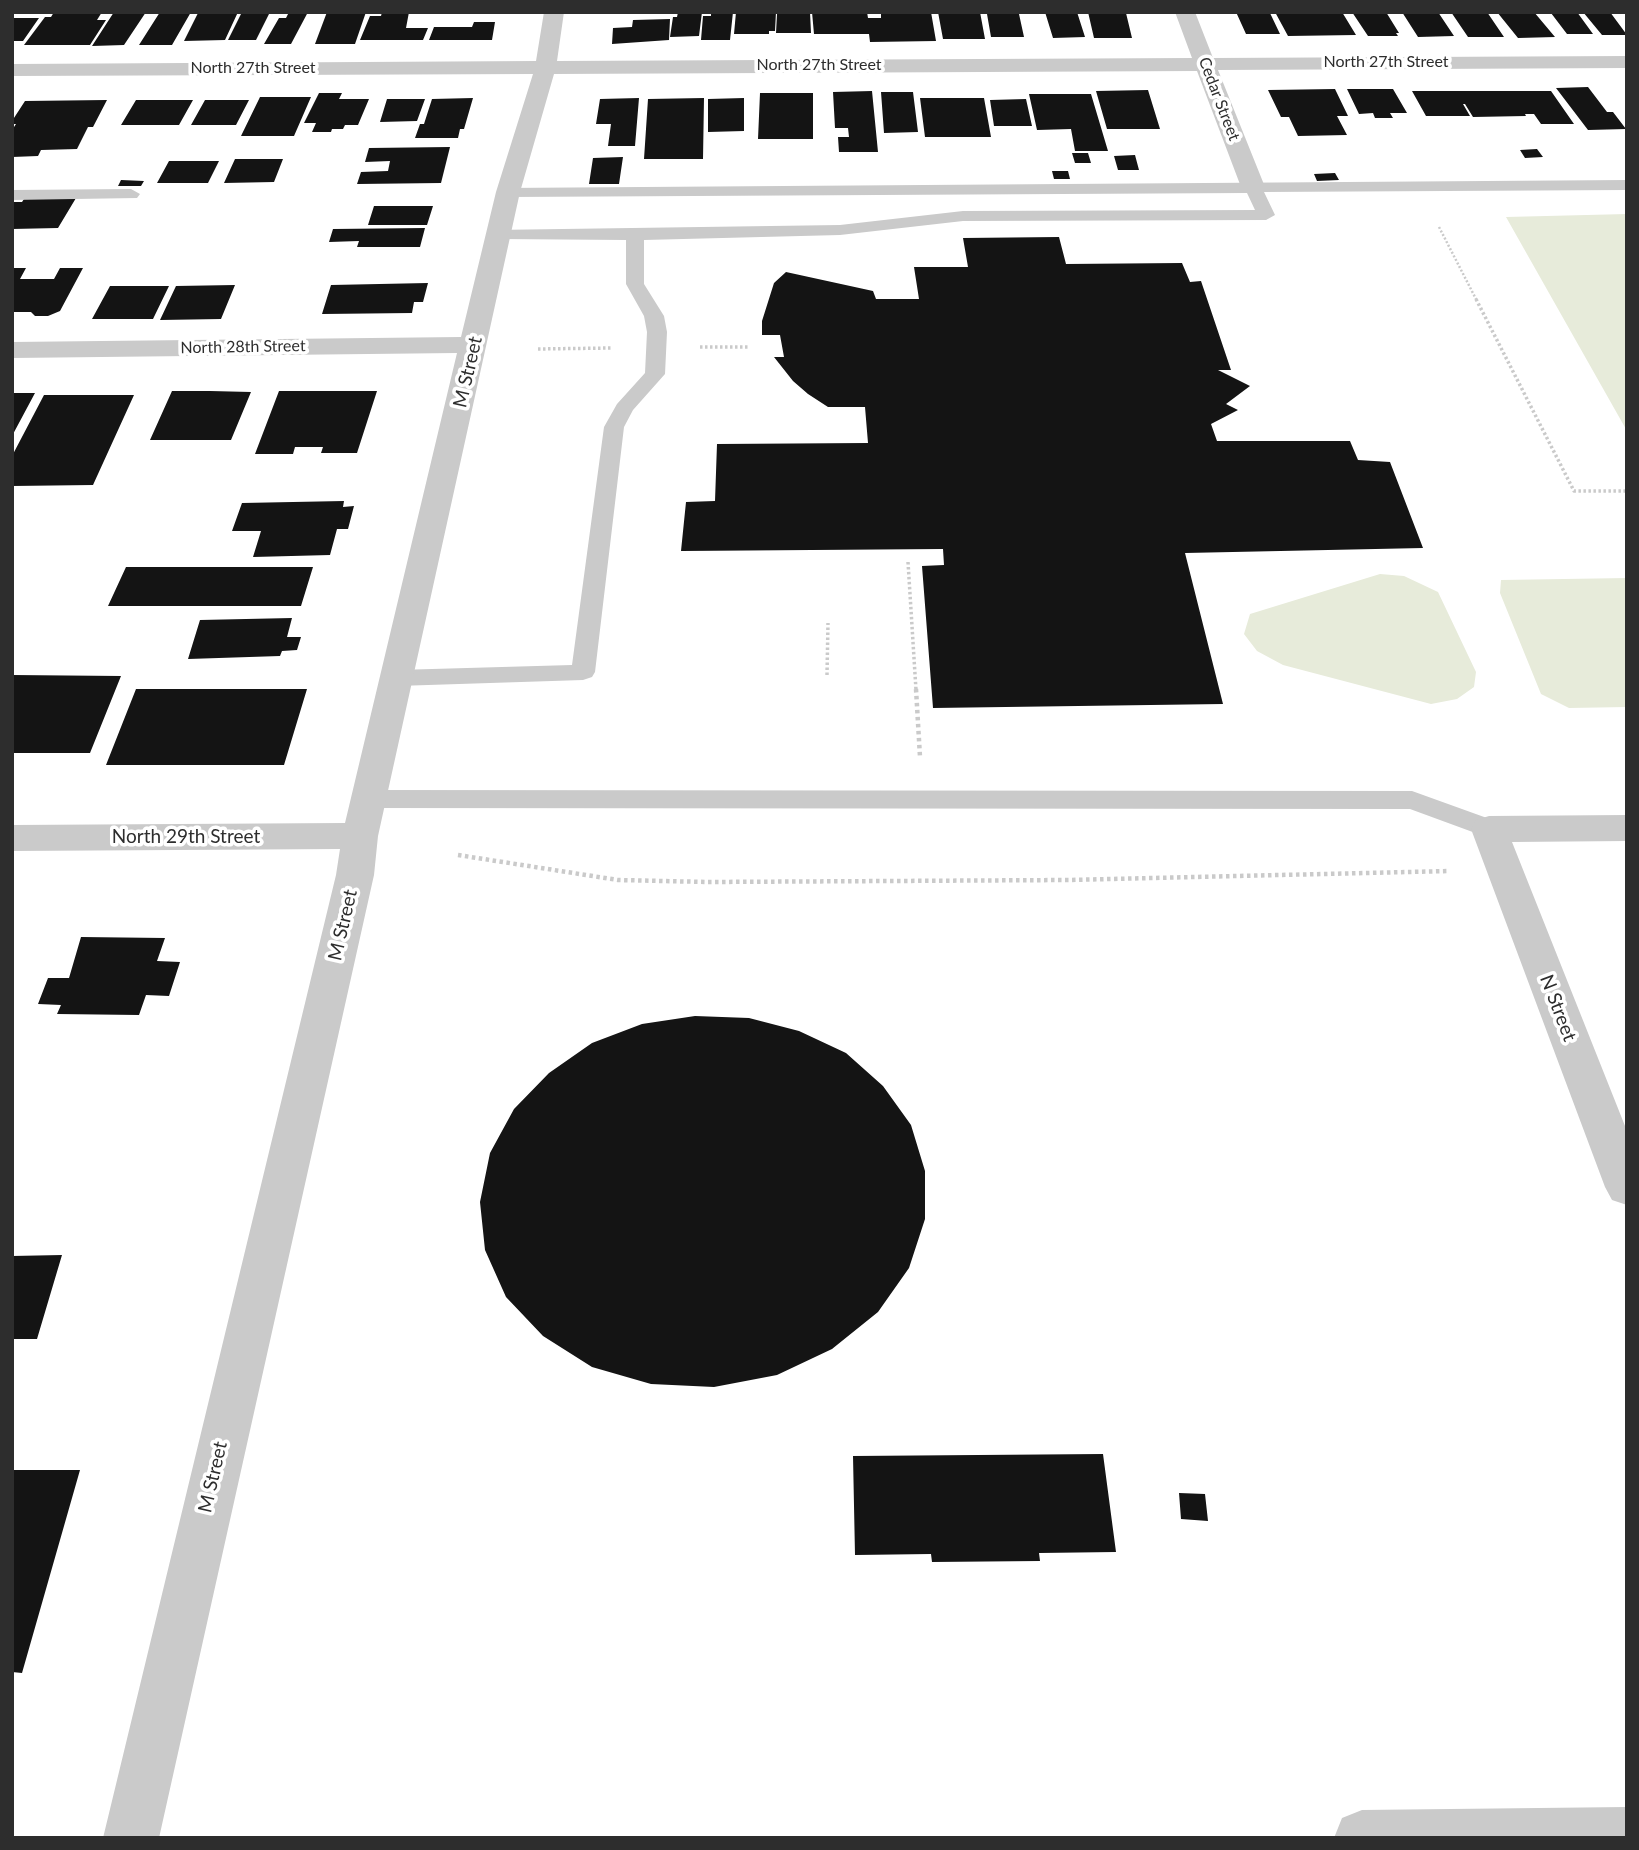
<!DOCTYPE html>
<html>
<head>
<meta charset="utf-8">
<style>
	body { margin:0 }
	#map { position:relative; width:1639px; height:1850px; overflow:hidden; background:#fff; font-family:Lato,sans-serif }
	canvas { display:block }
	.frame { position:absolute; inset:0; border:14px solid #2d2d2d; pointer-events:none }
</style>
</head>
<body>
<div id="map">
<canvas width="1639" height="1850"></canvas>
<div class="frame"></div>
</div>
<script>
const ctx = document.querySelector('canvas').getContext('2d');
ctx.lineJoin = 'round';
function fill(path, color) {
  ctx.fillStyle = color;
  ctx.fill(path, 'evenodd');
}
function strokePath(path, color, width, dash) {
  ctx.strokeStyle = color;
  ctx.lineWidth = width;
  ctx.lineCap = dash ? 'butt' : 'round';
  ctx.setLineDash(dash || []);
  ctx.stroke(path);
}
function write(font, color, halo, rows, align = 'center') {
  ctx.font = font + ' Lato,sans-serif';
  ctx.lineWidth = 7;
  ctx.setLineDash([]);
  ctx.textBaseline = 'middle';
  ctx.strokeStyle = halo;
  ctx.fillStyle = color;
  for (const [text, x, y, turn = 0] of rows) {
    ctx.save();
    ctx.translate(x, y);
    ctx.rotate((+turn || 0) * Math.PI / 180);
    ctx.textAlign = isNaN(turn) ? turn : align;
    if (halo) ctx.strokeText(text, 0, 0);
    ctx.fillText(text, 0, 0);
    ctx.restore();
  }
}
fill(new Path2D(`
	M1627,214V431L1506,217Z
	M1380,574L1404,576L1438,592L1476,672L1474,687L1457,699L1431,704L1283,665L1257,651L1244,634L1250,614Z
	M1627,578V707L1569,708L1541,694L1500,593L1501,580Z`), '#e7ebda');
fill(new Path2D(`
	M54,12H102L97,20H106L90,45H24L45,17H51Z
	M114,12H146L124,45L92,46Z
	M160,12H191L172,45H139Z
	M238,12L225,40L184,41L198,13Z
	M242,12H270L256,40H228Z
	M289,12H308L291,44H264L279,18H286Z
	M327,12H366L355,44H315Z
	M382,12H409L406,28H428L423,40H360L370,16H381Z
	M678,12H702L699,36L670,37L673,17H677Z
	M711,12H733L730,40H701L703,16H711Z
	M736,12H776L775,31H769V34H734Z
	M783,12H810L811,33H776L777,14Z
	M812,12H867L868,18H881V12H931L936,41L870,42L869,34H814Z
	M938,12H980L985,39H943Z
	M1045,12H1077L1085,37L1053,38Z
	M1088,12L1126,13L1132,38H1094Z
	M1236,12L1270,13L1280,34H1246Z
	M1275,12H1342L1356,35L1288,36Z
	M1352,12H1386L1399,33H1396L1398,36H1368Z
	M1402,12H1438L1454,36L1418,37Z
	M1451,12H1487L1504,37H1468Z
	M1497,12H1534L1555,37L1518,38Z
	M1577,12L1593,34H1567L1551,13Z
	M1583,12H1610L1627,35H1602Z
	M987,14H1019L1024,37H991Z
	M12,18H39L23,41H12Z
	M670,19L669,40L612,44L613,28L632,27L633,20Z
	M474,22H495L492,40H429L434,27H472Z
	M1588,87L1607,112H1613L1626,129L1588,130L1556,88Z
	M1335,89L1348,116H1337L1347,135L1298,136L1289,117H1281L1268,90Z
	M1347,89H1393L1407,113H1390L1393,118H1375L1373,113L1359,114Z
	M1148,90L1160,129H1107L1096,91Z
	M872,91L878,152H839L838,137H849L848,128H835L833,92Z
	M1412,91H1551L1574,124H1541L1534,114H1525L1526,116L1473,117L1465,104H1463L1470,116H1426Z
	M881,92H913L918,132L884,133Z
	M319,93H342L339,99H369L358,125H345L343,129H332L331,132H312L316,123H304Z
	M760,93H813V139H758Z
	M1029,94H1091L1108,151H1075L1071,129L1037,130Z
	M260,97H311L294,136H241Z
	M473,98L464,129H460L458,138H415L420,124H424L432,99Z
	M639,98L635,146H608L611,124H596L600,99Z
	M704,98L703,159H644L648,99Z
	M744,98V131L708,132V99Z
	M920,98H984L991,137H925Z
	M387,99H425L417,121L380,122Z
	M1026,99L1032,126H994L990,100Z
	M107,100L93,127H88L77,149L41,150L38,156L12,157V130L16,124H12V121L25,101Z
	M136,100H193L179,125H121Z
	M205,100H249L236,125H191Z
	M450,147L441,183L357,184L361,172L388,171L390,161L365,162L369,148Z
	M1537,149L1543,157L1525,158L1520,150Z
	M1072,153H1088L1091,163H1075Z
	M1135,155L1139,170H1118L1114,156Z
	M623,157L619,184H589L593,158Z
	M235,159H283L274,182L224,183Z
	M169,161H219L208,183H157Z
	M1052,171H1068L1070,179H1054Z
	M1335,173L1339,180L1317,181L1314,174Z
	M121,180L144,181L141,186H118Z
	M76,198L58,228L12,229V202H22L24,199Z
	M374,206H433L427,225H368Z
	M425,228L420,247H357L359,241L329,242L333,229Z
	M1059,237L1066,264L1182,263L1190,282L1201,281L1231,370H1218L1250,386L1226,404L1238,410L1211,424L1217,441H1350L1358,460L1390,462L1423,548L1185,553L1223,704L933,708L922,566L944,565L943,549L681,551L686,502L715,501L717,444L868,443L865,407H828L808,394L793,381L774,357H784L780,335H762V321L774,283L786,272L873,291L876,299H919L914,267H968L963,238Z
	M12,268H26L20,279H54L60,268H83L60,311L48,316H35L31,312H12Z
	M428,283L423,302H414L412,313L322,314L331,285Z
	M235,285L221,319L160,320L176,286Z
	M110,286H169L153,319H92Z
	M172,391H210L251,392L231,440H150Z
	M279,391H377L357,453H321L323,447H295L293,454H255Z
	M12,393H35L12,436Z
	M44,395H134L93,485L12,486V456Z
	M344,501L343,507L354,506L348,529H337L330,555L253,557L261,531H232L242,503Z
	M126,567H313L301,606H108Z
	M292,618L287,637H301L297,650L282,651L280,656L188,659L200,620Z
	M12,675L121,676L90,753H12Z
	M136,689H307L284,765H106Z
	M81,937L165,938L157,961L180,962L169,996L146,995L139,1015L57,1014L61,1005L38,1004L48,978H69Z
	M695,1016L749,1018L799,1031L846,1053L883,1086L911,1125L925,1171V1219L909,1268L878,1312L832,1349L777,1375L714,1387L651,1384L592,1367L543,1336L506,1297L485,1250L480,1202L490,1153L514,1109L549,1073L592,1043L642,1024Z
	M62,1255L37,1339H12V1256Z
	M1103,1454L1116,1552L1039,1553L1040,1561L932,1562L931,1554L855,1555L853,1456Z
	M12,1470H80L22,1673L12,1672Z
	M1179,1493L1205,1494L1208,1521L1181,1519Z`), '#141414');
strokePath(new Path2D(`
	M1439,227L1477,301`), '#cacaca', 2.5, [2, 2]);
strokePath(new Path2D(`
	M1476,299L1574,491H1627
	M700,347H749
	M538,349L611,348
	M908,562L916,690
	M827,675L828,623`), '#cacaca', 3.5, [2.5, 2.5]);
strokePath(new Path2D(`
	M916,689L920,757
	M458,855L618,880L708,882L1069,880L1449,871`), '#cacaca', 4.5, [3.5, 3.5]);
fill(new Path2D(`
	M1627,180V190L1264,192L1275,215L1266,220L963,221L840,235L644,240V284L664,316L667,332L665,374L633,410L624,427L595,672L592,677L583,680L397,686L388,684L385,678L388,672L397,670L572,665L604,427L617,404L645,373L647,332L644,316L626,284V240L499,239L490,234L493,230L840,225L963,211L1255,210L1247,193L508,197L502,196L499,192L502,188Z
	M131,189L140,194L137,198L12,200V190Z
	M369,790L1412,791L1498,822L1502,829L1498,836L1489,838L1410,809L369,808L360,805L356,799L360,793Z`), '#cacaca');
fill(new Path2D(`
	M544,12H564L557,61L1192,58L1175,12H1195L1213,58L1627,56V68L1218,70L1265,187L1261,192H1245L1241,187L1197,71L554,74L520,192L378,836L374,875L159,1838H103L336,875L340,849L12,851V825L345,823L457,353L12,358V342L461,337L496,192L533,74L12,76V64L536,61Z
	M1627,815V841L1512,842L1627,1131V1205L1612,1200L1605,1187L1471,829L1476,820L1489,816Z
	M1627,1807V1838H1334L1342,1818L1362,1810Z`), '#cacaca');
write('16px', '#2d2d2d', '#fff', [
	["North 27th Street",1386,62],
	["North 27th Street",819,65],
	["North 27th Street",253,68],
	["Cedar Street",1219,99,69],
	["North 28th Street",243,347,-1]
]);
write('19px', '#2d2d2d', '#fff', [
	["M Street",468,372,-77],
	["North 29th Street",186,837],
	["M Street",343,925,-77],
	["N Street",1558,1008,69],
	["M Street",213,1477,-77]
]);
</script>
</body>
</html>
